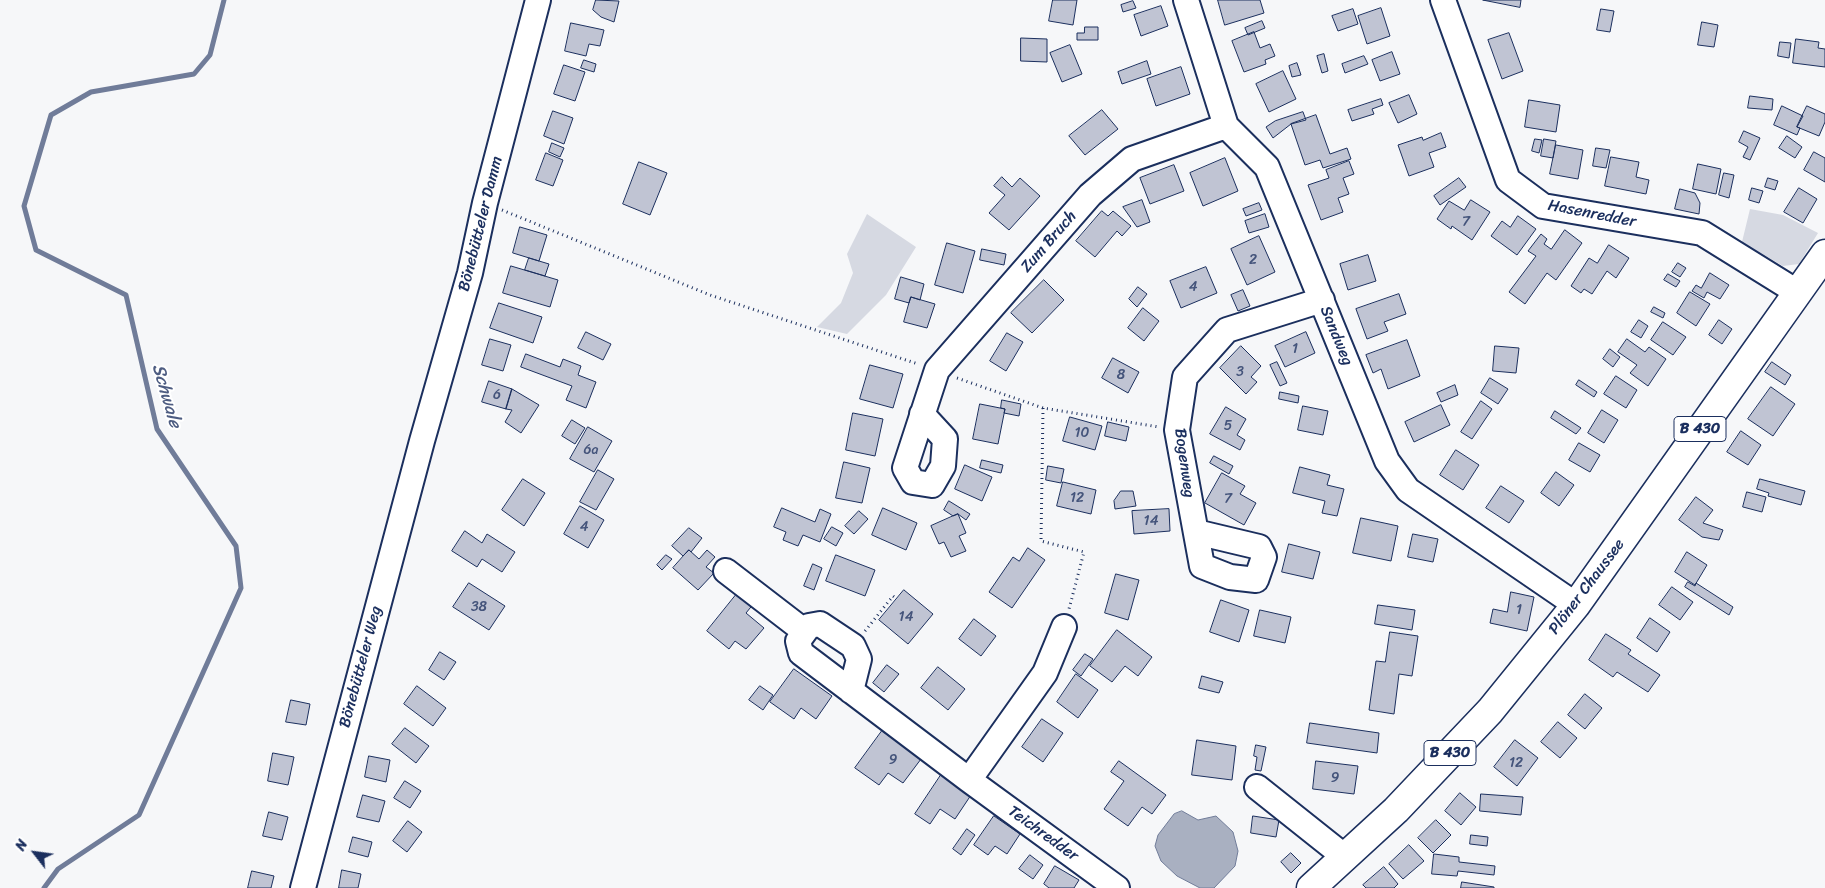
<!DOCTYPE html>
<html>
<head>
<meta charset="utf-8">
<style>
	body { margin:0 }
	#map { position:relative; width:1825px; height:888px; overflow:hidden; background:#f6f7f9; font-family:Sriracha,sans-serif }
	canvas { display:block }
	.north { position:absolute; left:10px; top:828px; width:50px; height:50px; -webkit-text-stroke:4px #fff; paint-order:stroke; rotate:300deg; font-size:14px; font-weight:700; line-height:20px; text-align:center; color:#1b2f5e }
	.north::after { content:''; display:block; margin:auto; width:18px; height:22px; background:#1b2f5e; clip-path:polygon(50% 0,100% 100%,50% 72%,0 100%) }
</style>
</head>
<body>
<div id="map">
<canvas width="1825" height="888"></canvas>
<div class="north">N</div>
</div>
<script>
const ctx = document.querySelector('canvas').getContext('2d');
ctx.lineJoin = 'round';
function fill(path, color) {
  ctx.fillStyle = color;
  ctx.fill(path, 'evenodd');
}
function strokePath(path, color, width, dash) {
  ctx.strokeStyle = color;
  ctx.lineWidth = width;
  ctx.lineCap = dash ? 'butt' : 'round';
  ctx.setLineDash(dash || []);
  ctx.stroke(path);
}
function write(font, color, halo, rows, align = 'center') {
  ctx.font = font + ' Sriracha,sans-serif';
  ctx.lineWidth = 4;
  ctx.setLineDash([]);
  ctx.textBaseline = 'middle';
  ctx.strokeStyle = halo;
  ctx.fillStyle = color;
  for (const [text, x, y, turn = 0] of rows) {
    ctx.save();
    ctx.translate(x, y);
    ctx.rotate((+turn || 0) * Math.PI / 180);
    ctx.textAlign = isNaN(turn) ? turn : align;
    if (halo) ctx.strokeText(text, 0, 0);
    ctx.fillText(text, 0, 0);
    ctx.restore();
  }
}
fill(new Path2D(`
	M1750,209L1783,215L1818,233L1799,264L1783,266L1742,242Z
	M867,214L916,247L886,295L847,334L817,327L841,303L853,273L847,254Z`), '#d6d9e2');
const water = new Path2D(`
	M1182,811L1198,820L1216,816L1233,832L1238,851L1235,866L1214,888H1200L1177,876L1161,861L1155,846L1158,835L1174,814Z`);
fill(water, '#a9b0c1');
strokePath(water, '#707c99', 1);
strokePath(new Path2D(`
	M44,888L58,869L139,815L241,588L236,546L157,429L126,295L36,250L24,206L51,115L91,92L194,74L210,55L224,0`), '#707c99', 5);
const building = new Path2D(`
	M596,0L619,1L614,22L601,17L593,10Z
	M1053,0H1077L1073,25L1049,21Z
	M1218,0H1260L1264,13L1225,25Z
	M1483,0H1521L1520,7Z
	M1133,1L1136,8L1123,12L1121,5Z
	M1161,6L1168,26L1141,36L1134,15Z
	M1381,8L1390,36L1367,44L1358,16Z
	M1353,9L1358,24L1338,31L1332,16Z
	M1601,9L1614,11L1610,32L1597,30Z
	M1262,21L1265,28L1248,35L1245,28Z
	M1702,22L1718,25L1714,47L1698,45Z
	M571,23L604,30L600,46L589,44L586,56L565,51Z
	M1085,27H1098V40H1077V33H1084Z
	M1254,32L1260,48L1270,44L1275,56L1265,60L1266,64L1244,72L1232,41Z
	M1509,33L1523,71L1502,79L1488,40Z
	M1021,38L1047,39V62L1021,61Z
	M1796,39L1819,42L1818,48L1825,49V67L1793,63Z
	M1780,42L1791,43L1789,58L1778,56Z
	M1070,45L1082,74L1062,82L1050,53Z
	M1392,52L1400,74L1380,81L1372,60Z
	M1324,54L1328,71L1322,73L1317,56Z
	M1364,56L1368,64L1345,73L1342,64Z
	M584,60L596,64L594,72L581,68Z
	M1147,61L1151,74L1122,84L1118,72Z
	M1297,63L1301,75L1292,77L1289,66Z
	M564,65L585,72L575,101L554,94Z
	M1181,67L1190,94L1156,106L1147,79Z
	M1283,71L1296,99L1269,112L1256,84Z
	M1409,95L1417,114L1398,123L1389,103Z
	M1750,96L1773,99L1772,110L1748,108Z
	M1381,99L1383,105L1372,109L1374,114L1352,121L1348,110Z
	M1529,100L1560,105L1556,132L1525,127Z
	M1782,106L1803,116L1797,127L1800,128L1797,135L1774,125Z
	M1807,106L1825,114V122L1819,136L1797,127Z
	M1102,110L1118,129L1085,155L1069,136Z
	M553,111L573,118L564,144L544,136Z
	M1303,112L1306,120L1291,124L1273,138L1266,127L1275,121Z
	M1316,115L1330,154L1347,148L1351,159L1323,168L1320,160L1305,165L1291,124Z
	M1744,131L1760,138L1750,160L1743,157L1748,147L1739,142Z
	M1441,133L1446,147L1429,153L1434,167L1409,176L1398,145L1422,137L1423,140Z
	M1787,136L1802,147L1795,158L1779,148Z
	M1535,139L1542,140L1539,153L1532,151Z
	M1544,139L1556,141L1553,158L1541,156Z
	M552,143L564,148L560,157L549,152Z
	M1556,145L1583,150L1578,179L1550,174Z
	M1596,148L1610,150L1606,168L1593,166Z
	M1814,152L1825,158V182L1804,170Z
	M546,153L563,160L553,186L536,180Z
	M1611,157L1639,162L1636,177L1649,180L1646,194L1605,186Z
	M1225,158L1238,191L1203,206L1190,173Z
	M1349,161L1354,174L1343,178L1349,194L1338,198L1343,212L1321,220L1308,185L1329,178L1326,170Z
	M639,162L667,173L650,215L623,204Z
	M1698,164L1721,169L1716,194L1693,189Z
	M1174,165L1184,191L1150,204L1140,178Z
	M1724,173L1734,175L1729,198L1719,195Z
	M1002,177L1012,187L1020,178L1040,196L1009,230L989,213L1005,195L994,186Z
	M1459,178L1466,187L1440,205L1434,196Z
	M1768,178L1778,181L1775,190L1765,187Z
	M1752,188L1763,191L1759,203L1749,200Z
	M1799,188L1817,199L1803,223L1784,212Z
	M1680,189L1695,193L1700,203L1699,214L1675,209Z
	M1142,200L1150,222L1137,227L1123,207Z
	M1471,200L1490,212L1472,240L1452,226L1451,229L1437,219L1449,201L1464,210Z
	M1259,203L1262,210L1246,216L1243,209Z
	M1102,211L1108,216L1113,211L1131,226L1122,236L1117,231L1095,257L1076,241Z
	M1265,214L1269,227L1249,233L1245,221Z
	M1518,216L1536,229L1517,255L1491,236L1502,221L1510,227Z
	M520,227L547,235L539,261L513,253Z
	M1565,230L1582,243L1556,280L1547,273L1525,304L1509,292L1536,256L1528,251L1541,234L1547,239L1544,244L1551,249Z
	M1259,236L1275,272L1247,285L1231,249Z
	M947,243L975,251L963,293L935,285Z
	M1609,245L1629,258L1616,278L1607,271L1592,294L1584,289L1581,293L1571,286L1589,258L1597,263Z
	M982,249L1006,254L1004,265L980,260Z
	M1368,255L1376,281L1348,290L1340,264Z
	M529,258L549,264L545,276L525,270Z
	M1678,263L1686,268L1680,277L1672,272Z
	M511,266L558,280L550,307L503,293Z
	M1206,267L1217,293L1181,308L1170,281Z
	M1710,273L1729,285L1720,299L1707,292L1704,298L1692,291L1696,285L1701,288Z
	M1668,274L1680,281L1676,287L1664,280Z
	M901,277L924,284L920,300L911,297L909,303L895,299Z
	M1044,280L1064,300L1032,333L1011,313Z
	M1138,287L1147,294L1137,307L1129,299Z
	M1243,290L1250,306L1238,311L1231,295Z
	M1690,292L1710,304L1696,326L1677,313Z
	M1399,294L1406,314L1384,322L1388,331L1367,339L1356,309Z
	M911,297L935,304L927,328L904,322Z
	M499,303L542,317L533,343L490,328Z
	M1654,307L1665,313L1663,318L1651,312Z
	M1143,308L1159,321L1144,341L1128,328Z
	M1639,320L1648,326L1641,338L1631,332Z
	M1719,320L1732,329L1722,344L1709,335Z
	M1663,322L1686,337L1673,355L1651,340Z
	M586,332L611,344L603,360L578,348Z
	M1306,332L1315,353L1285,367L1275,346Z
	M1007,333L1023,342L1006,371L990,361Z
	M490,339L511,345L503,371L482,365Z
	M1627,339L1645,352L1649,347L1666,359L1648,386L1630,373L1637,365L1618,352Z
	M1407,340L1420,376L1388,389L1381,369L1373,373L1366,355Z
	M1241,346L1261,366L1251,377L1257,382L1246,394L1220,368Z
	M1495,346L1519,348L1516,373L1493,371Z
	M1610,349L1620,357L1613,367L1603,359Z
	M526,354L560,367L563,359L581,366L578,375L596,382L586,408L566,400L572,386L521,367Z
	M1113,358L1139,372L1128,393L1102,378Z
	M1277,362L1287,383L1280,386L1270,365Z
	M1772,362L1791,375L1785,385L1765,372Z
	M870,365L903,374L893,408L860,399Z
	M1616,376L1637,390L1626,408L1604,394Z
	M1490,378L1508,389L1498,404L1481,393Z
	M1579,380L1597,392L1594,397L1576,385Z
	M489,381L512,389L506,409L482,402Z
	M1455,385L1458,395L1441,402L1437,393Z
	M1771,387L1795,404L1773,436L1748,419Z
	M512,389L539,405L521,433L505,422L512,410L506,409Z
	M1280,392L1299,396L1298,403L1279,399Z
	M1002,400L1021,404L1019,416L1004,413L1005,409L1001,408Z
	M1481,401L1492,409L1472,439L1461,432Z
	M980,404L1005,409L998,444L973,439Z
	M1441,405L1450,425L1414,442L1405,422Z
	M1303,406L1328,411L1323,435L1298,430Z
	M1226,407L1246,419L1237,435L1245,440L1240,450L1210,434Z
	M1602,410L1618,420L1604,443L1588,433Z
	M1555,411L1581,428L1576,434L1551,418Z
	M853,413L883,419L875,456L846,450Z
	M1070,417L1102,426L1095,450L1063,441Z
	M572,420L585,428L575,444L562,436Z
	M1108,422L1129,427L1126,441L1105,436Z
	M588,427L612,441L594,472L570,459Z
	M1741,431L1761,445L1748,465L1727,452Z
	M1579,443L1600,455L1590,472L1569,460Z
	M1456,450L1479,465L1463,490L1440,475Z
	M1214,456L1233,466L1229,474L1210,463Z
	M982,460L1003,465L1001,473L980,468Z
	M844,462L870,468L862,503L836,498Z
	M965,465L992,477L982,501L955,489Z
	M1048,466L1064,469L1061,483L1046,480Z
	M1300,467L1330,475L1327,485L1344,489L1337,516L1322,513L1325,501L1293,493Z
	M598,470L614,479L596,510L580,502Z
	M1556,472L1574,485L1559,506L1541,493Z
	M1222,473L1245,486L1240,494L1256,503L1244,525L1205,503Z
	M523,479L545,493L524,526L502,510Z
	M1760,479L1805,491L1801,505L1768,496L1769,493L1757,489Z
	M1063,482L1096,490L1091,514L1057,506Z
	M1501,486L1524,501L1509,523L1486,508Z
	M1121,491H1133L1136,506L1115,509L1114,501Z
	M1747,492L1766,497L1762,512L1743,507Z
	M1696,497L1713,510L1703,523L1723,530L1719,540L1702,537L1679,520Z
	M949,501L970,514L966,520L958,514L953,516L944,510Z
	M580,506L604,520L588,548L564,534Z
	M782,508L815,522L820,509L831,514L820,542L803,535L798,546L783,540L786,532L774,527Z
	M883,508L917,523L906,550L872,535Z
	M1169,509L1170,531L1134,534L1132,511Z
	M859,511L868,519L854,534L845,526Z
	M958,514L966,533L959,536L966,551L951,557L944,542L939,544L931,526Z
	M1361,518L1398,526L1391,561L1353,553Z
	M832,527L843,533L836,546L824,539Z
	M689,528L702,538L691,552L689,550L683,556L672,546Z
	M465,531L482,543L487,534L515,552L502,572L482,559L477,567L452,551Z
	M1413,534L1438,539L1433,562L1408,557Z
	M1289,544L1320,552L1313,579L1282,572Z
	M1028,548L1045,560L1012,608L989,592L1013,557L1019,561Z
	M689,550L699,559L707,550L715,557L706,567L714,573L698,590L673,568Z
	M1687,552L1707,565L1695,585L1675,572Z
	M666,555L672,559L662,570L657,565Z
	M836,555L875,570L865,596L826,581Z
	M813,564L822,568L814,590L804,586Z
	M1116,574L1139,580L1128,620L1105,613Z
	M1688,582L1695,586L1696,583L1733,607L1729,615L1685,587Z
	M469,583L505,606L489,630L453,607Z
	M1672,587L1693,602L1680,620L1659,605Z
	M740,590L755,602L746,613L764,628L746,649L735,641L729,649L707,631Z
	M904,590L933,614L908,644L879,620Z
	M1511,592L1534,597L1527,631L1490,623L1493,609L1507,612Z
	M1221,600L1249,610L1239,642L1210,632Z
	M1378,605L1415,610L1412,630L1375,624Z
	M1260,610L1291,617L1285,643L1254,636Z
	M1650,618L1670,632L1657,652L1637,638Z
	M974,619L996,636L981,656L959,639Z
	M1117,630L1152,657L1138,676L1125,666L1112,682L1090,666Z
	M1390,632L1418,636L1412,676L1399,674L1394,714L1369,710L1376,661L1385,662Z
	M1606,634L1631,650L1628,654L1660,675L1648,692L1617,672L1613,677L1589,660Z
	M440,652L456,662L444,680L429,670Z
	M1085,654L1093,659L1081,676L1073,670Z
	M887,665L899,674L884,692L873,683Z
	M938,667L965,689L948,710L921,688Z
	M794,669L832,696L816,719L801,708L794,719L770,702Z
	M1076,674L1098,690L1078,718L1057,702Z
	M1202,676L1223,682L1219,693L1199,688Z
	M417,686L446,708L433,726L404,704Z
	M760,686L773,695L763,710L749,700Z
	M1585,694L1602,708L1585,729L1568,715Z
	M291,700L310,704L306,725L286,722Z
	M1042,719L1063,733L1043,762L1022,747Z
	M1558,722L1577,738L1560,758L1541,742Z
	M1310,723L1379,733L1377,753L1307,743Z
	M405,728L429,746L416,763L392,744Z
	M882,731L921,759L903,783L888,773L879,785L855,768Z
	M1197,740L1236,746L1232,780L1192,775Z
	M1515,740L1538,758L1517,786L1494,767Z
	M1256,745L1266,747L1261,771L1255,770L1257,757L1254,756Z
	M273,753L294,757L288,785L268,781Z
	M369,756L390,760L386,782L365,777Z
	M1119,761L1166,795L1152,814L1142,807L1128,826L1104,809L1124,781L1111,772Z
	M1316,761L1358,766L1354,794L1313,789Z
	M941,775L971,795L955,819L940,809L930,824L915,814Z
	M405,781L421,791L410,808L394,798Z
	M1460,793L1476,807L1461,825L1445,811Z
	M1481,794L1523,797L1521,815L1480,811Z
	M363,795L385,801L379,822L357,817Z
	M269,812L288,817L282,840L263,836Z
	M994,816L1020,834L1007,854L995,846L988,855L974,845Z
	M1253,816L1279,820L1276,837L1251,833Z
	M1436,820L1451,835L1433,853L1418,838Z
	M408,821L422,832L407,852L393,841Z
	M967,829L975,835L961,855L953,849Z
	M1471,835L1488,837L1487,846L1470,844Z
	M353,837L372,842L368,857L349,852Z
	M1409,845L1424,861L1403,879L1389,864Z
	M1291,853L1301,863L1291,873L1281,862Z
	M1434,854L1459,857V862L1495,866L1494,875L1458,871L1457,876L1432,874Z
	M1030,855L1043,865L1033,879L1019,869Z
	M1055,866L1079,880L1074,888H1049L1044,884Z
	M1384,867L1398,884L1394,888H1366L1363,885Z
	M342,870L361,874L358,888H339Z
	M252,871L274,876L271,888H248Z
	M1462,882L1494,887V888H1461Z`);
fill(building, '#c0c4d3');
strokePath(building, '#1b2f5e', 1);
const minor = new Path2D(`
	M1186,0L1226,126L1267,167L1387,461L1408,490L1576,605
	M1443,0L1508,180L1543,206L1702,233L1797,292
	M922,414L945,439L943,466L932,485L913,482L905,468L937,370L1090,195L1132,159L1226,126
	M1196,532L1259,547L1264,557L1256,580L1230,577L1202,566L1177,430L1185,377L1227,330L1322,300
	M726,571L804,631
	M851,691L859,659L853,646L820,624L809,626L798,641L801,653L969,780L1117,888
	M969,780L1045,673L1064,627
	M1257,787L1345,857
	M303,888L422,441L470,273L485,203L538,0`);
const major = new Path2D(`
	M1311,888L1396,810L1490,711L1576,605L1825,254`);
strokePath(minor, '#1b2f5e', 28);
strokePath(major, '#1b2f5e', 31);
strokePath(new Path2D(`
	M502,210L710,295L918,364
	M957,378L1043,408L1159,427
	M1043,408L1041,541L1084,552L1069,609
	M865,631L893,596L897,599`), '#1b2f5e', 3, [1, 4]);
strokePath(minor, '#fff', 24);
strokePath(major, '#fff', 28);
write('14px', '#44547b', null, [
	["7",1466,222],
	["2",1253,260],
	["4",1193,287],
	["1",1295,349],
	["3",1240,372],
	["8",1121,375],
	["6",497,395],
	["5",1228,426],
	["10",1082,433],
	["6a",591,450],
	["12",1077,498],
	["7",1228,499],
	["14",1151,521],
	["4",584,527],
	["38",479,607],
	["1",1519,610],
	["14",906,617],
	["9",893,760],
	["12",1516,763],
	["9",1335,778]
]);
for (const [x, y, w] of [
	[1700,429,52],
	[1450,753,52]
]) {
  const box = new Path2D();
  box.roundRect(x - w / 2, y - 12.5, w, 25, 4);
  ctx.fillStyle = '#fff';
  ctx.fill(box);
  strokePath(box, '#1b2f5e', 1);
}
write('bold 15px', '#1b2f5e', null, [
	["B 430",1700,429],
	["B 430",1450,753]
]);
write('16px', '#1b2f5e', '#fff', [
	["Hasenredder",1592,214,11],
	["Bönebütteler Damm",481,224,-76],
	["Zum Bruch",1049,242,-49],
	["Sandweg",1336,336,68],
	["Bogenweg",1184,463,82],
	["Plöner Chaussee",1587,587,-53],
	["Bönebütteler Weg",361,667,-75],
	["Teichredder",1043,834,36]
]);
write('italic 18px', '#4d5c81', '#fff', [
	["Schwale",166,396,74]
]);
</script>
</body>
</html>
